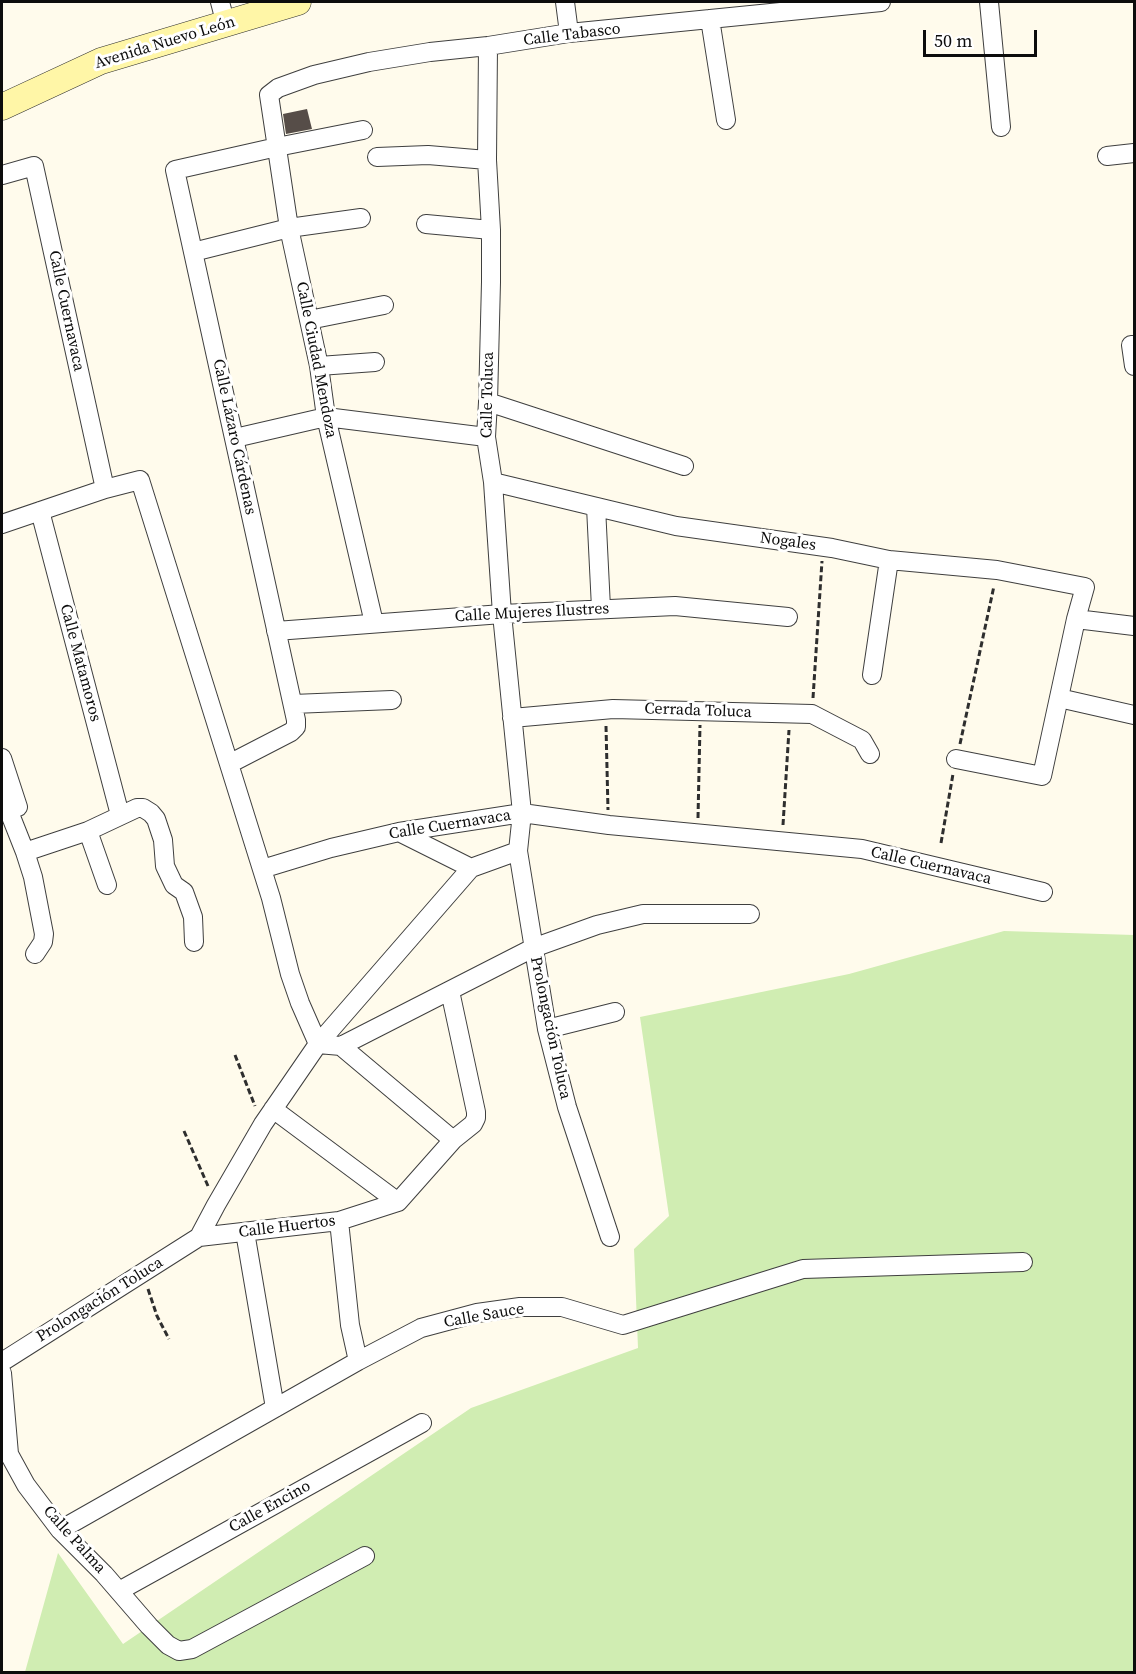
<!DOCTYPE html>
<html>
<head>
<meta charset="utf-8">
<style>
	body { margin:0 }
	#map { position:relative; width:1136px; height:1674px; overflow:hidden; background:#fffbec; font-family:"Source Serif 4",serif }
	canvas { display:block }
	.frame { position:absolute; inset:0; border:3px solid #0c0c0c; pointer-events:none }
	.scale { position:absolute; left:923px; top:30px; width:114px; height:27px; box-sizing:border-box; border:3px solid #0c0c0c; border-top:0; padding-left:8px; font-size:18px; line-height:21px; white-space:nowrap; color:#0c0c0c; -webkit-text-stroke:4px #fff; paint-order:stroke }
</style>
</head>
<body>
<div id="map">
<canvas width="1136" height="1674"></canvas>
<div class="frame"></div>
<div class="scale">50 m</div>
</div>
<script>
const ctx = document.querySelector('canvas').getContext('2d');
ctx.lineJoin = 'round';
function fill(path, color) {
  ctx.fillStyle = color;
  ctx.fill(path, 'evenodd');
}
function strokePath(path, color, width, dash) {
  ctx.strokeStyle = color;
  ctx.lineWidth = width;
  ctx.lineCap = dash ? 'butt' : 'round';
  ctx.setLineDash(dash || []);
  ctx.stroke(path);
}
function write(font, color, halo, rows, align = 'center') {
  ctx.font = font + ' "Source Serif 4",serif';
  ctx.lineWidth = 6;
  ctx.setLineDash([]);
  ctx.textBaseline = 'middle';
  ctx.strokeStyle = halo;
  ctx.fillStyle = color;
  for (const [text, x, y, turn = 0] of rows) {
    ctx.save();
    ctx.translate(x, y);
    ctx.rotate((+turn || 0) * Math.PI / 180);
    ctx.textAlign = isNaN(turn) ? turn : align;
    if (halo) ctx.strokeText(text, 0, 0);
    ctx.fillText(text, 0, 0);
    ctx.restore();
  }
}
fill(new Path2D(`
	M1004,931L1134,935V1672H25L58,1553L123,1644L471,1408L638,1348L634,1249L669,1216L640,1017L849,974Z`), '#d0edb2');
fill(new Path2D(`
	M307,109L312,129L286,134L283,114Z`), '#564d48');
const minor = new Path2D(`
	M220,2L226,25
	M565,2L569,33
	M989,2L1001,127
	M710,19L726,120
	M488,46L487,160L491,230V282L488,402L486,437L493,482L502,614L522,813L518,851L547,1029L567,1107L610,1237
	M1107,156L1134,153
	M377,157L428,155L487,160
	M2,175L34,166L105,489
	M426,224L491,230
	M193,252L289,228L361,218
	M309,320L384,305
	M1134,345H1131L1134,366
	M319,366L375,362
	M488,402L684,466
	M235,438L326,417L486,437
	M493,482L676,526L832,548L889,560L997,570L1085,587L1076,619L1042,776L956,759
	M596,507L601,608
	M40,511L120,815
	M2,524L105,489L140,480L271,898L290,974L300,1003L318,1044
	M1076,619L1134,626
	M374,623L326,417L319,366L289,228L269,95L278,88L314,75L369,62L430,52L488,46L569,33L881,2
	M276,631L502,614L675,606L788,617
	M872,675L889,560
	M1059,698L1134,715
	M293,704L392,700
	M512,718L613,709L812,714L862,740L870,754
	M2,758L18,807
	M229,764L291,732L296,727V720L175,170L277,147L363,130
	M2,794L25,852L33,877L44,934L43,942L35,954
	M88,831L107,885
	M399,832L471,868L518,851
	M25,852L88,831L137,808H143L151,813L156,819L163,840L165,866L174,885L184,892L193,917L194,942
	M262,869L331,848L399,832L522,813L609,825L862,849L1043,892
	M547,1029L615,1012
	M318,1044L341,1046L533,948L597,925L643,914H750
	M341,1046L453,1140
	M273,1109L398,1202
	M339,1221L350,1325L358,1361
	M245,1232L275,1408
	M199,1237L216,1205L263,1124L318,1044L471,868
	M2,1362L199,1237L339,1221L398,1202L453,1140L473,1124L476,1118V1112L450,991
	M2,1373L9,1454L26,1485L60,1530L104,1574L149,1626L168,1645L179,1651L192,1649L365,1556
	M60,1530L358,1361L421,1328L477,1313L520,1307H562L623,1325L803,1269L1023,1262
	M119,1591L422,1423`);
const secondary = new Path2D(`
	M2,107L101,61L298,2`);
strokePath(minor, '#3f3f3f', 20);
strokePath(secondary, '#2e2e2e', 27);
strokePath(new Path2D(`
	M813,698L822,561
	M606,726L608,810
	M960,744L994,586
	M698,818L700,725
	M783,825L789,730
	M941,843L953,774
	M235,1055L255,1106
	M184,1131L208,1186
	M148,1289L157,1316L169,1339`), '#2e2e2e', 3, [6, 3]);
strokePath(minor, '#fff', 18);
strokePath(secondary, '#fff6a7', 26);
write('16px', '#0c0c0c', '#fff', [
	["Calle Tabasco",572,35,-7],
	["Avenida Nuevo León",165,43,-17],
	["Calle Cuernavaca",66,311,78],
	["Calle Ciudad Mendoza",316,360,79],
	["Calle Toluca",488,395,-89],
	["Calle Lázaro Cárdenas",234,437,78],
	["Nogales",788,542,8],
	["Calle Mujeres Ilustres",532,613,-3],
	["Calle Matamoros",80,663,75],
	["Cerrada Toluca",698,711,2],
	["Calle Cuernavaca",450,825,-9],
	["Calle Cuernavaca",931,866,13],
	["Prolongación Toluca",550,1028,78],
	["Calle Huertos",287,1227,-7],
	["Prolongación Toluca",100,1300,-32],
	["Calle Sauce",484,1316,-10],
	["Calle Encino",270,1507,-29],
	["Calle Palma",74,1540,48]
]);
</script>
</body>
</html>
